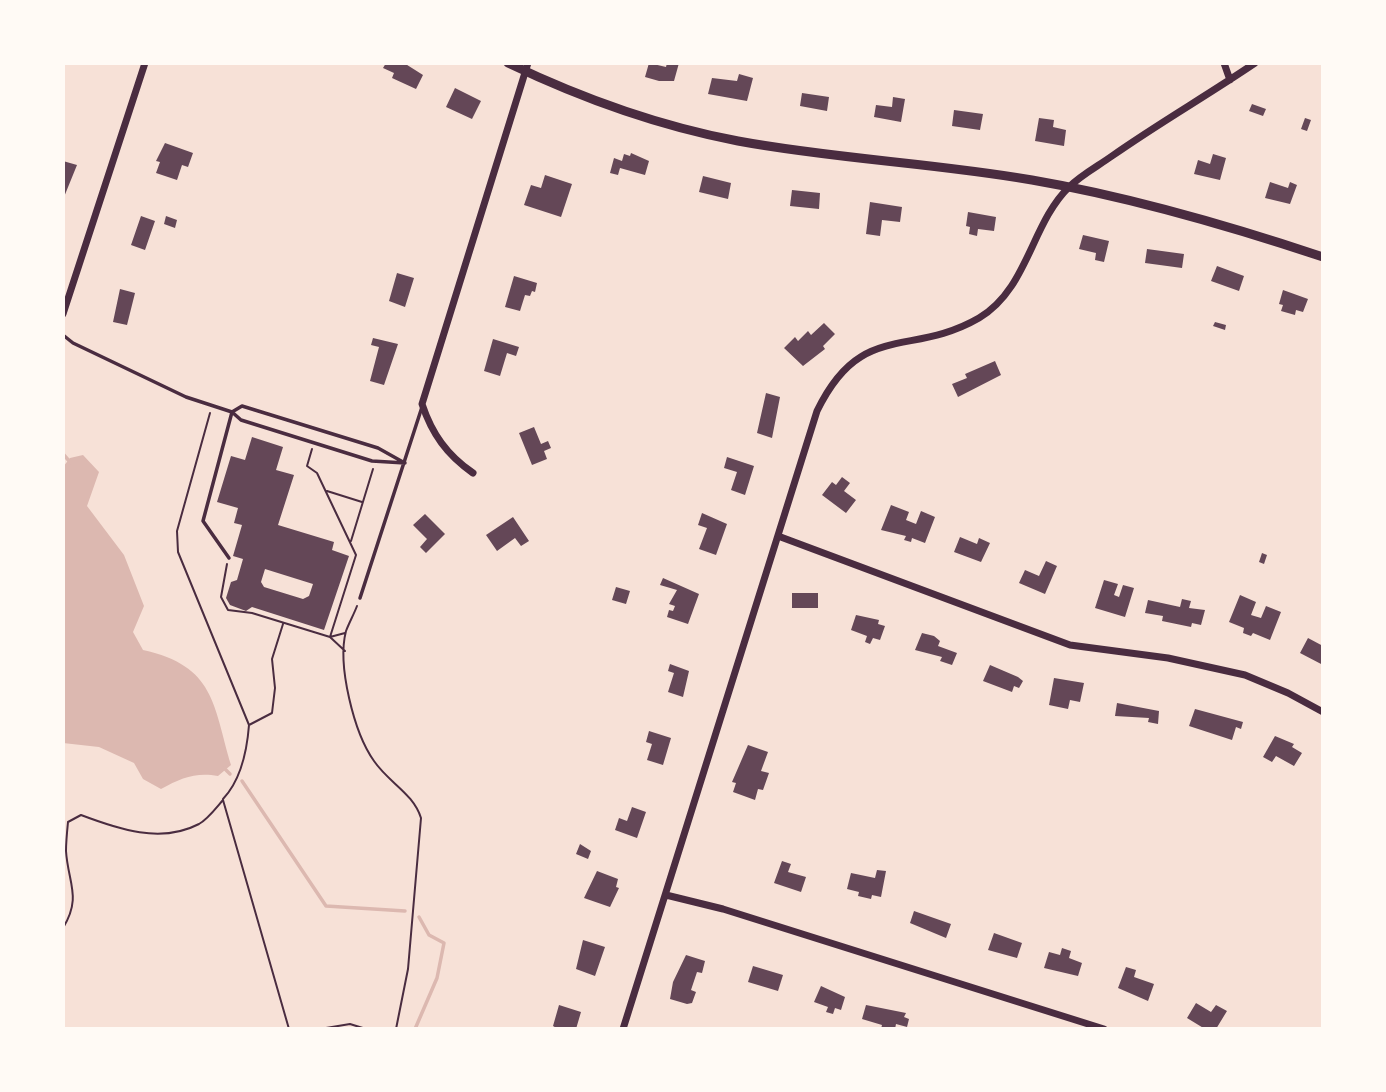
<!DOCTYPE html>
<html>
<head>
<meta charset="utf-8">
<style>
	body { margin:0 }
	#map { position:relative; width:1386px; height:1092px; overflow:hidden; background:#f7e1d7; font-family:"PT Sans",sans-serif }
	canvas { display:block }
	.frame { position:absolute; inset:0; border:65px solid #fffaf5; pointer-events:none }
</style>
</head>
<body>
<div id="map">
<canvas width="1386" height="1092"></canvas>
<div class="frame"></div>
</div>
<script>
const ctx = document.querySelector('canvas').getContext('2d');
ctx.lineJoin = 'round';
function fill(path, color) {
  ctx.fillStyle = color;
  ctx.fill(path, 'evenodd');
}
function strokePath(path, color, width, dash) {
  ctx.strokeStyle = color;
  ctx.lineWidth = width;
  ctx.lineCap = dash ? 'butt' : 'round';
  ctx.setLineDash(dash || []);
  ctx.stroke(path);
}
fill(new Path2D(`
	M83,455L99,472L87,506L124,555L144,606L133,632L143,650C215,666 213,704 231,765L218,776C196,772 181,778 161,789L143,779L134,763L99,747L63,743V467L70,458Z`), '#dcb8b0');
strokePath(new Path2D(`
	M63,454L71,463
	M224,768L230,774
	M242,781L326,906L405,911
	M415,1029L437,978L444,943L429,935L419,917`), '#dcb8b0', 3.5);
fill(new Path2D(`
	M386,63H404L423,75L416,89L392,78L394,73L383,68Z
	M649,63L666,67L667,63H679L674,81H659L645,77Z
	M739,74L753,78L747,101L708,94L712,78L737,81Z
	M455,88L481,101L472,119L446,107Z
	M802,93L829,97L827,111L800,106Z
	M893,97L905,99L901,122L874,117L876,105L892,107Z
	M1252,104L1266,109L1263,116L1249,111Z
	M954,110L983,114L980,130L952,126Z
	M1039,118L1054,120L1053,127L1066,130L1064,146L1035,141Z
	M1305,118L1311,120L1307,131L1301,129Z
	M165,143L193,153L188,167L182,165L177,180L156,173L160,162L156,161Z
	M631,153L649,161L645,175L620,168L618,175L610,173L614,158L622,161L624,154L630,156Z
	M1213,154L1226,158L1220,180L1194,174L1198,160L1210,164Z
	M63,161L77,165L64,197H63Z
	M545,175L572,184L561,217L524,205L531,185L541,188Z
	M703,176L731,183L728,199L699,192Z
	M1270,182L1288,188L1290,182L1297,185L1290,204L1265,198Z
	M792,190L820,193L819,209L790,206Z
	M870,202L902,207L900,222L882,220L880,236L866,234Z
	M968,212L996,217L994,231L978,229L977,236L969,234L970,227L966,226Z
	M141,216L155,221L145,250L131,245Z
	M166,216L177,220L175,228L164,224Z
	M1083,235L1109,241L1104,262L1095,260L1096,253L1079,249Z
	M1147,249L1184,254L1182,268L1145,263Z
	M1217,266L1244,276L1239,291L1211,281Z
	M397,273L414,278L405,307L389,301Z
	M514,276L537,283L535,292L532,291L530,296L525,295L520,311L505,307Z
	M120,289L135,293L127,325L113,322Z
	M1283,290L1308,299L1303,312L1296,310L1295,315L1281,311L1283,305L1279,304Z
	M1215,322L1226,325L1225,330L1213,326Z
	M824,323L835,334L823,346L825,349L803,366L784,348L795,337L798,341L808,331L811,335Z
	M373,338L398,344L384,385L370,381L379,347L371,345Z
	M493,339L519,347L516,356L507,353L500,376L484,371Z
	M995,361L1001,375L958,397L952,384L967,378L965,374Z
	M766,393L780,397L772,438L757,433Z
	M534,427L541,444L548,441L551,448L544,451L547,459L532,465L519,433Z
	M252,437L283,447L276,470L294,475L278,525L334,542L332,550L349,556L324,630L252,607L246,611L230,605L226,598L231,582L237,580L243,559L233,556L242,525L234,523L238,508L217,502L231,456L245,460ZM265,569L313,584L309,596L303,599L264,587L261,582Z
	M727,457L754,466L745,495L731,490L737,472L724,468Z
	M842,477L850,483L844,491L856,500L846,513L822,495L832,482L836,485Z
	M891,505L909,512L906,520L916,524L921,511L935,517L925,543L912,538L911,542L904,540L906,536L881,530Z
	M702,513L727,524L716,555L699,549L707,528L698,525Z
	M425,514L445,534L426,553L420,547L427,539L413,525Z
	M513,517L529,541L521,546L515,538L497,551L486,535Z
	M960,537L977,544L979,538L990,543L981,562L954,552Z
	M1262,553L1267,555L1264,564L1259,562Z
	M1046,561L1057,566L1045,594L1019,583L1025,570L1039,576Z
	M663,578L699,594L688,624L667,617L669,610L673,611L675,606L669,604L677,590L660,585Z
	M1104,580L1118,584L1114,595L1119,597L1123,585L1134,588L1125,617L1095,608Z
	M616,587L630,591L626,604L612,600Z
	M792,593H818V608H792Z
	M1240,595L1256,602L1251,615L1261,618L1266,606L1281,612L1270,640L1253,633L1251,636L1243,633L1244,628L1229,622Z
	M1182,599L1191,601L1189,608L1205,610L1201,625L1192,623L1191,627L1162,621L1163,616L1145,613L1148,600L1180,607Z
	M856,615L879,620L878,624L885,626L880,640L873,638L870,644L865,642L867,636L851,630Z
	M922,633L934,636L940,641L938,646L957,653L952,665L940,661L942,657L915,650Z
	M1308,638L1323,646V665L1300,653Z
	M670,664L689,671L683,697L668,692L674,673L668,671Z
	M990,665L1018,677L1023,681L1019,688L1014,686L1012,692L983,681Z
	M1054,678L1084,683L1080,702L1070,700L1068,709L1049,705Z
	M1117,703L1159,711L1158,724L1148,722L1149,718L1115,716Z
	M1195,709L1243,722L1241,729L1236,727L1232,740L1189,726Z
	M649,731L671,738L663,765L647,760L652,744L646,742Z
	M1275,736L1294,744L1292,747L1302,753L1294,766L1276,756L1272,762L1263,757Z
	M748,745L768,752L761,771L769,773L763,790L758,789L755,800L733,792L736,783L732,782Z
	M632,807L646,812L637,838L615,830L619,818L627,821Z
	M580,844L591,851L588,859L576,854Z
	M782,861L791,864L788,872L806,877L801,892L774,883Z
	M877,870L886,871L881,897L872,895L871,899L858,896L859,892L847,889L851,873L875,878Z
	M597,871L618,879L616,887L619,888L610,907L584,898Z
	M914,911L951,924L946,938L910,923Z
	M994,933L1022,943L1017,958L988,950Z
	M583,940L605,947L595,976L576,969Z
	M1062,948L1071,951L1069,958L1082,963L1078,976L1044,968L1049,952L1060,955Z
	M686,955L705,961L702,973L697,972L691,990L696,992L692,1003L687,1004L670,999L673,982Z
	M753,966L783,975L778,991L748,982Z
	M1126,967L1136,970L1134,977L1154,984L1148,1001L1118,988Z
	M821,986L845,997L841,1010L835,1008L833,1014L826,1012L828,1007L814,1002Z
	M1196,1003L1211,1012L1216,1005L1227,1011L1216,1029H1205L1187,1018Z
	M559,1005L581,1012L576,1029H558L553,1026Z
	M866,1005L906,1013L904,1017L909,1019L907,1027L896,1024L895,1029H881L882,1025L862,1019Z`), '#644757');
strokePath(new Path2D(`
	M210,413L177,531L178,552L249,725
	M312,449L307,466L317,473L356,555L330,637L345,651
	M327,491L362,502
	M351,541L373,469
	M227,564L221,597L228,610L252,613L330,637L345,633
	M357,606C354,614 349,623 346,631C337,665 354,733 374,761C389,783 413,793 421,818L408,969L396,1029
	M223,799C241,780 247,751 249,725L272,713L275,688L272,659L283,624
	M63,928C82,897 68,883 66,851C66,842 67,832 68,822L81,815C118,829 161,844 199,824C208,819 216,808 223,800L289,1029
	M320,1029L350,1024L366,1029`), '#4a2c40', 2);
strokePath(new Path2D(`
	M63,335L73,343L186,397L232,412L241,420L372,461L405,463
	M229,558L203,521L232,412L242,406L378,448L403,462
	M360,598L422,407`), '#4a2c40', 3.5);
strokePath(new Path2D(`
	M1224,63L1230,80
	M63,314L145,63
	M473,473C447,455 432,434 422,404L528,63
	M778,536L1070,645L1168,658L1245,675L1288,693L1323,712
	M666,895L723,909L1104,1029
	M623,1029L817,411C861,320 910,358 979,318C1028,289 1031,224 1069,187C1081,175 1098,166 1112,156C1159,123 1208,95 1255,63`), '#4a2c40', 7);
strokePath(new Path2D(`
	M508,63C581,98 659,126 738,141C835,159 935,163 1032,180C1131,197 1227,225 1323,257`), '#4a2c40', 9);
</script>
</body>
</html>
